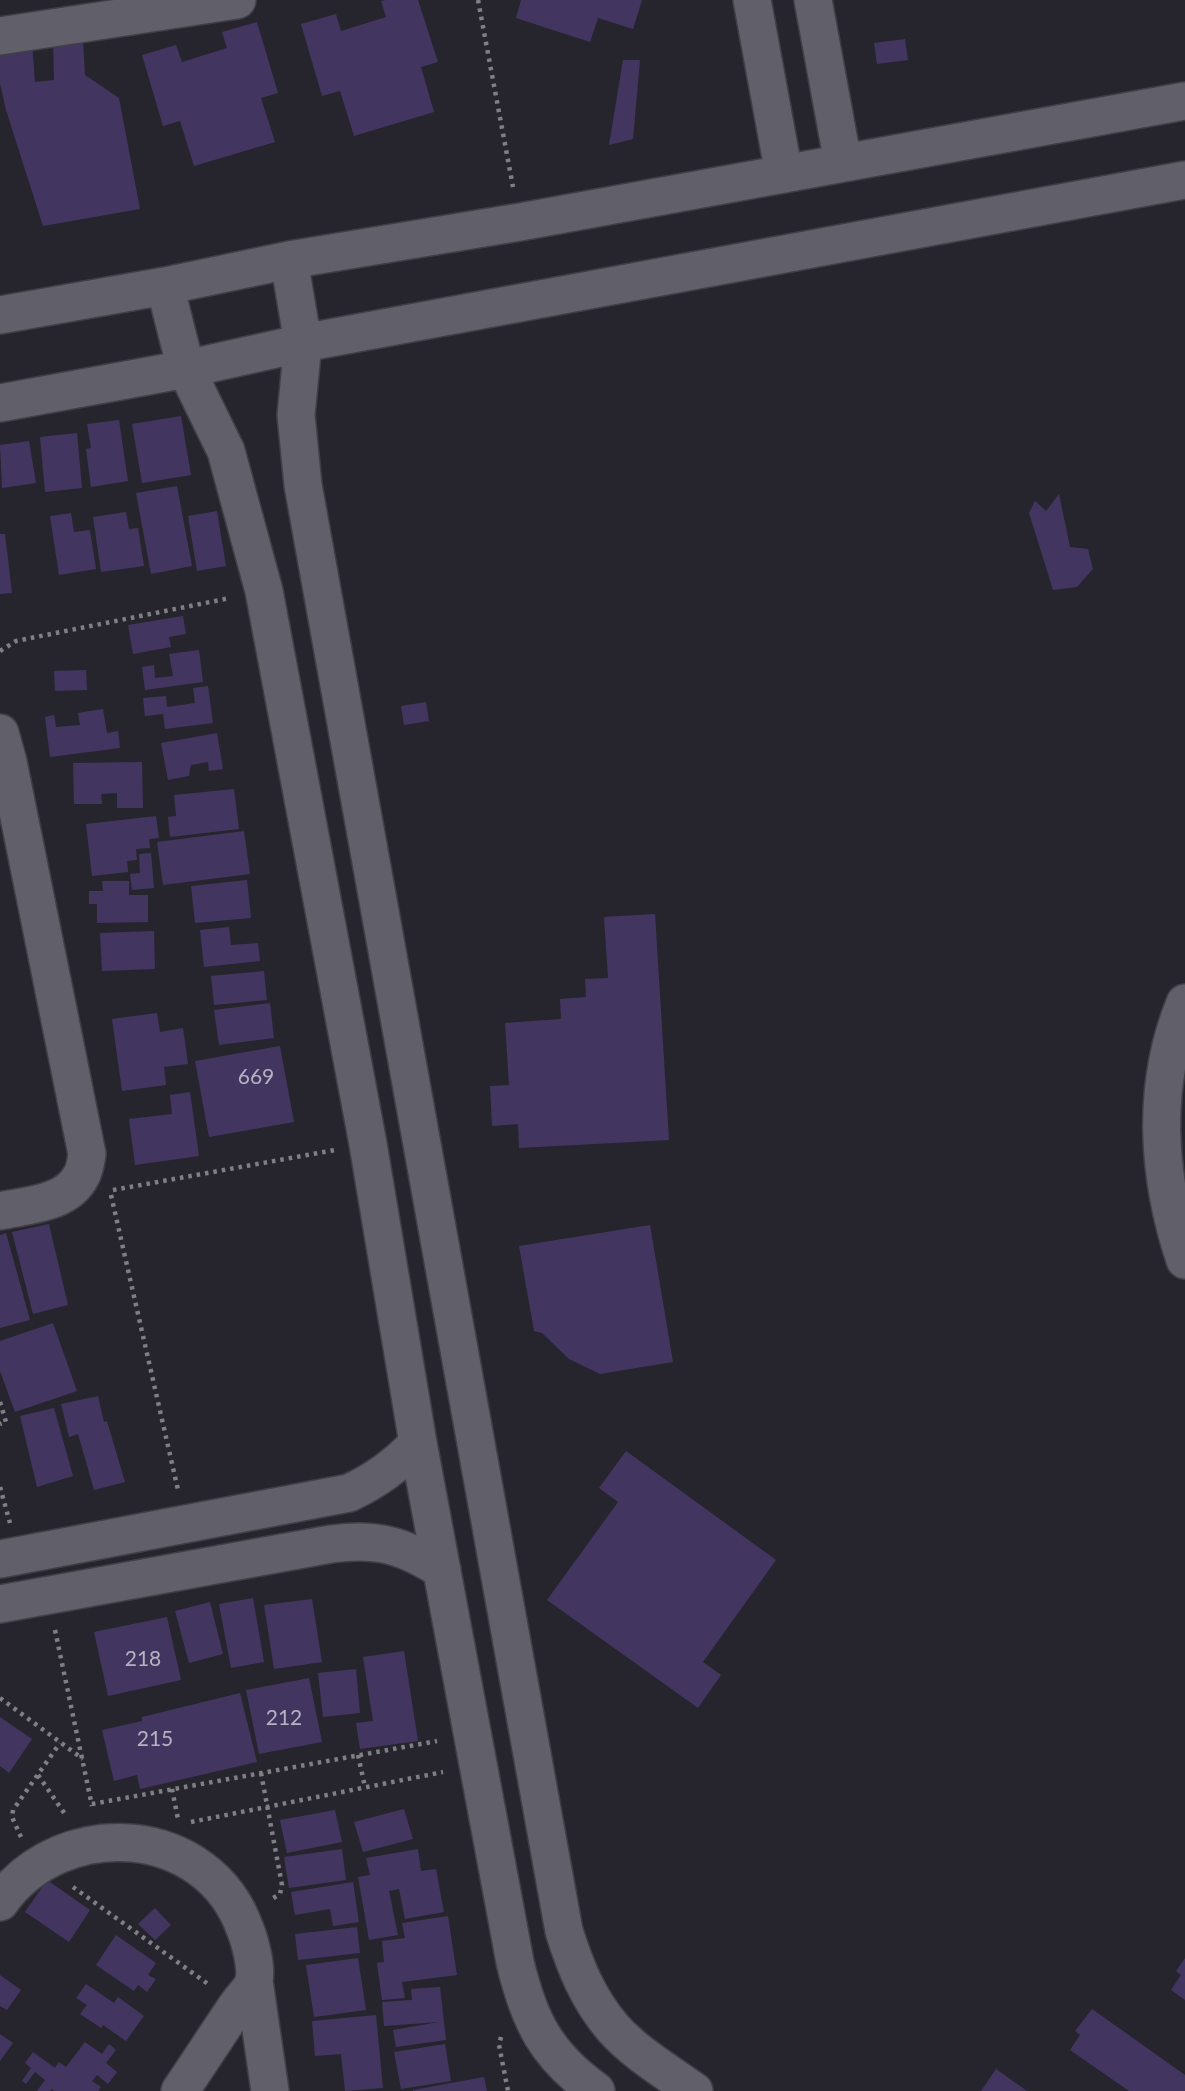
<!DOCTYPE html>
<html>
<head>
<meta charset="utf-8">
<style>
	body { margin:0 }
	canvas { display:block; background:#26242d }
</style>
</head>
<body>
<canvas width="1185" height="2091"></canvas>
<script>
const ctx = document.querySelector('canvas').getContext('2d');
ctx.lineJoin = 'round';
function fill(path, color) {
  ctx.fillStyle = color;
  ctx.fill(path, 'evenodd');
}
function strokePath(path, color, width, dash) {
  ctx.strokeStyle = color;
  ctx.lineWidth = width;
  ctx.lineCap = dash ? 'butt' : 'round';
  ctx.setLineDash(dash || []);
  ctx.stroke(path);
}
function write(font, color, halo, rows, align = 'center') {
  ctx.font = font + ' Lato,sans-serif';
  ctx.lineWidth = 5;
  ctx.setLineDash([]);
  ctx.textBaseline = 'middle';
  ctx.strokeStyle = halo;
  ctx.fillStyle = color;
  for (const [text, x, y, turn = 0] of rows) {
    ctx.save();
    ctx.translate(x, y);
    ctx.rotate((+turn || 0) * Math.PI / 180);
    ctx.textAlign = isNaN(turn) ? turn : align;
    if (halo) ctx.strokeText(text, 0, 0);
    ctx.fillText(text, 0, 0);
    ctx.restore();
  }
}
fill(new Path2D(`
	M386,0H418L438,62L421,67L434,112L354,136L340,91L322,96L301,24L336,14L341,31L386,17L381,1Z
	M521,0H642L633,29L598,18L590,42L516,18Z
	M257,22L278,93L261,98L275,142L194,166L180,121L163,126L142,55L176,45L182,62L227,48L222,32Z
	M905,39L908,60L877,64L874,43Z
	M53,42H83L85,75L119,98L140,209L43,226L6,110L0,83V52L32,43L35,82L54,80Z
	M623,60H640L633,139L609,145Z
	M181,416L191,475L142,483L132,424Z
	M119,420L128,481L91,487L86,449L91,448L87,424Z
	M77,433L82,488L45,492L40,437Z
	M29,441L36,483L2,488L0,445Z
	M177,486L192,566L151,574L136,493Z
	M1059,494L1070,547L1088,549L1093,569L1077,587L1053,590L1029,513L1035,501L1046,511Z
	M217,511L226,566L197,571L188,516Z
	M126,512L129,529L138,528L144,566L101,572L93,517Z
	M71,513L74,532L90,530L96,569L59,575L50,516Z
	M0,534H5L12,593L0,594Z
	M183,616L186,634L169,637L171,647L133,654L128,625Z
	M199,650L203,682L145,690L142,667L154,665L155,678L173,676L169,654Z
	M86,670L87,690L55,691L54,671Z
	M208,686L213,723L165,729L163,714L145,716L143,698L166,696L167,707L195,703L193,688Z
	M426,702L429,721L404,725L401,706Z
	M103,709L107,733L118,731L120,748L50,757L45,717L54,715L56,727L80,725L78,713Z
	M217,733L223,769L209,771L208,762L191,765L189,776L168,780L161,743Z
	M142,762L143,808H117V793L101,794L102,804H74L73,763Z
	M234,789L239,829L170,837L168,817L176,816L174,795Z
	M156,816L159,838L149,839L150,848L136,849L137,860L127,861L128,872L92,876L86,824Z
	M244,831L250,874L163,885L157,842Z
	M151,853L154,888L132,890L130,874L140,873L139,854Z
	M247,880L251,918L195,923L191,886Z
	M102,881H129V895H148V922L97,923V904H89V891H103Z
	M655,914L669,1140L519,1148L518,1124L492,1126L490,1086L509,1085L505,1023L561,1019L560,999L586,997L585,979L608,978L604,917Z
	M229,927L231,945L258,943L260,961L204,967L200,930Z
	M154,931L155,969L102,971L100,933Z
	M264,971L267,1000L214,1005L211,976Z
	M270,1003L274,1038L219,1045L214,1010Z
	M157,1013L160,1032L183,1028L188,1064L164,1067L166,1085L122,1091L112,1019Z
	M280,1046L294,1122L209,1137L195,1061Z
	M190,1092L199,1156L135,1165L129,1119L172,1114L170,1095Z
	M49,1224L68,1305L33,1314L12,1232Z
	M650,1225L673,1362L600,1374L569,1359L542,1333L534,1331L519,1246Z
	M6,1233L30,1320L0,1328V1235Z
	M53,1323L77,1391L15,1412L0,1371V1341Z
	M98,1396L104,1422L107,1421L125,1482L94,1490L78,1434L69,1437L61,1404Z
	M54,1408L73,1476L37,1487L20,1416Z
	M626,1451L776,1560L703,1662L721,1675L698,1708L547,1600L618,1502L599,1488Z
	M253,1598L264,1662L231,1668L219,1604Z
	M312,1599L322,1662L274,1669L264,1605Z
	M210,1602L223,1654L189,1663L175,1611Z
	M167,1617L181,1680L108,1696L94,1632Z
	M404,1651L418,1741L360,1749L356,1723L373,1721L363,1657Z
	M356,1669L360,1713L323,1717L318,1673Z
	M309,1678L322,1742L259,1754L246,1690Z
	M240,1693L257,1762L140,1789L137,1775L114,1781L102,1730L142,1721V1717Z
	M0,1717L32,1739L9,1773L0,1766Z
	M404,1809L413,1839L363,1852L354,1822Z
	M335,1810L342,1842L287,1853L280,1820Z
	M342,1849L346,1880L289,1888L284,1857Z
	M418,1849L421,1871L436,1869L444,1912L405,1919L399,1889L389,1891L398,1935L369,1940L358,1877L370,1875L366,1858Z
	M47,1880L90,1910L69,1942L25,1912Z
	M353,1882L359,1922L333,1926L330,1909L295,1915L291,1892Z
	M155,1908L171,1925L155,1940L138,1924Z
	M448,1916L457,1975L402,1982L405,1998L382,2000L377,1963L384,1962L382,1941L405,1938L402,1923Z
	M357,1927L360,1953L298,1960L295,1934Z
	M116,1935L156,1963L148,1975L156,1979L147,1992L138,1985L134,1991L96,1965Z
	M358,1958L366,2010L314,2017L306,1965Z
	M1185,1958V2000L1171,1990L1181,1975L1176,1971Z
	M0,1975L21,1990L7,2010L0,2006Z
	M86,1984L114,2003L118,1997L144,2016L126,2041L103,2025L101,2028L80,2014L87,2005L76,1998Z
	M440,1987L446,2040L396,2047L393,2030L439,2022L384,2026L382,2002L412,2000L411,1989Z
	M1092,2009L1185,2075V2091H1129L1070,2050L1080,2035L1075,2031Z
	M376,2015L383,2088L345,2091L341,2054L315,2056L312,2021Z
	M0,2034L13,2043L0,2061Z
	M85,2042L102,2054L109,2044L116,2050L106,2063L117,2072L108,2084L97,2075L92,2081L101,2087L98,2091H54L52,2089L50,2091H37L45,2080L35,2072L26,2084L22,2081L31,2068L25,2063L33,2052L55,2068L59,2062L66,2067Z
	M445,2044L451,2081L401,2089L394,2052Z
	M996,2069L1027,2091H981Z
	M484,2077L487,2091H413V2090Z`), '#423660');
const minor = new Path2D(`
	M752,0L784,174
	M813,0L843,163
	M0,36L237,0
	M289,260L303,343L296,415L303,485L564,1931C575,1966 588,1999 613,2028C635,2053 667,2072 694,2091
	M165,286L186,369L226,451L264,591L368,1144L418,1443L515,1962C529,2021 546,2055 596,2091
	M0,315L165,286L289,260L520,222L1185,101
	M0,403L186,369L303,343L1185,180
	M0,733L8,762L87,1154C86,1160 85,1170 81,1176C67,1204 27,1205 0,1211
	M1185,1003C1151,1086 1157,1176 1185,1260
	M0,1559L349,1493C377,1480 397,1465 418,1443
	M0,1604L331,1544C377,1538 403,1545 442,1570
	M0,1902C63,1814 208,1824 245,1929C250,1941 257,1967 254,1981C252,1989 241,1999 236,2007C217,2035 199,2063 180,2091
	M254,1981L270,2091`);
strokePath(minor, '#403f46', 40);
strokePath(new Path2D(`
	M478,0L513,187
	M0,651L16,641L230,598
	M113,1190L335,1150
	M111,1195L178,1490
	M0,1402L6,1422L0,1424
	M0,1487L10,1523
	M55,1630L92,1806
	M0,1698L83,1759
	M358,1755L365,1787
	M261,1773L282,1885L280,1894L270,1900
	M38,1775L67,1817
	M172,1789L178,1819
	M92,1804L437,1741
	M191,1822L443,1772
	M21,1837L12,1817L13,1810L60,1743
	M73,1887L208,1984
	M501,2037L499,2045L508,2091`), '#807f86', 4.5, [3.5, 5]);
strokePath(minor, '#615f69', 37);
write('21px', '#b6b2c1', null, [
	["669",256,1077],
	["218",143,1659],
	["212",284,1718],
	["215",155,1739]
]);
</script>
</body>
</html>
